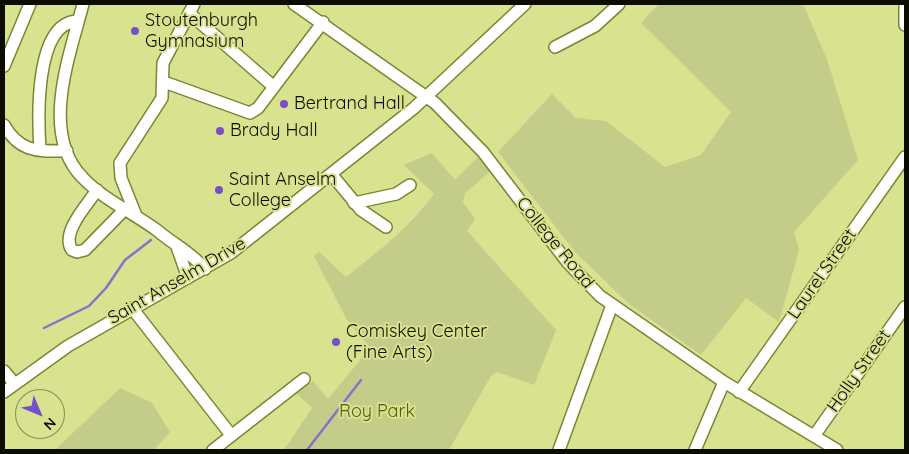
<!DOCTYPE html>
<html>
<head>
<meta charset="utf-8">
<style>
	body { margin:0 }
	#map { position:relative; width:909px; height:454px; overflow:hidden; background:#d8e28f; font-family:Quicksand,sans-serif }
	canvas { display:block }
	.frame { position:absolute; inset:0; border:5px solid #0b0d00; pointer-events:none }
	.north { position:absolute; left:15px; top:389px; width:50px; height:50px; box-sizing:border-box; background:#d8e28f; border:1px solid #868d56; border-radius:50%; rotate:135deg; font-size:14px; font-weight:700; line-height:20px; text-align:center; color:#0b0d00 }
	.north::after { content:''; display:block; margin:auto; width:18px; height:22px; background:#7750c9; clip-path:polygon(50% 0,100% 100%,50% 72%,0 100%) }
</style>
</head>
<body>
<div id="map">
<canvas width="909" height="454"></canvas>
<div class="frame"></div>
<div class="north">N</div>
</div>
<script>
const context = document.querySelector('canvas').getContext('2d');
context.lineJoin = 'round';
function fillPath(path, color) {
  context.fillStyle = color;
  context.fill(path, 'evenodd');
}
function stroke(path, color, width, dash) {
  context.strokeStyle = color;
  context.lineWidth = width;
  context.lineCap = dash ? 'butt' : 'round';
  context.setLineDash(dash || []);
  context.stroke(path);
}
function write(font, color, halo, rows, align = 'center') {
  context.font = font + ' Quicksand,sans-serif';
  context.lineWidth = 4;
  context.setLineDash([]);
  context.textBaseline = 'middle';
  context.strokeStyle = halo;
  context.fillStyle = color;
  for (const [text, x, y, turn = 0] of rows) {
    context.save();
    context.translate(x, y);
    context.rotate((+turn || 0) * Math.PI / 180);
    context.textAlign = isNaN(turn) ? turn : align;
    if (halo) context.strokeText(text, 0, 0);
    context.fillText(text, 0, 0);
    context.restore();
  }
}
const green = new Path2D(`
	M659,4h144l24,55 31,101 -64,72 5,18 -20,72 -33,-24 -45,57 -72,-51 -54,-52 -77,-100 54,-58 24,24 30,3 59,46 36,-12 30,-43 -90,-89z
	M432,153l23,27 23,-23 14,13 -27,23 -2,9 12,17 -8,12 89,99 -22,55 -37,-13 -6,4 -42,74h-165l28,-42 -17,-16 18,-11 15,18 42,-51 -23,-28 -33,-64 5,-4 27,25c33,-26 63,-49 88,-83l-30,-29z
	M120,388l32,15 18,29 -16,18h-99z`);
const stream = new Path2D(`
	M44,328l45,-22 17,-18 19,-28 26,-20
	M307,450l54,-70`);
const minor = new Path2D(`
	M83,4c-13,51 -44,130 0,174 21,22 51,35 75,53 15,13 34,22 47,38
	M294,4l141,99 48,49 85,111 32,33 124,86 113,68
	M189,13l85,74
	M905,25v-18
	M555,47l40,-21 24,-22
	M4,66l26,-62
	M164,82l86,31 8,-5 65,-86
	M4,125c16,28 34,26 63,26
	M40,150c-2,-30 -6,-128 38,-129
	M332,175l29,35 25,17
	M97,190c-9,14 -37,43 -25,60l5,2 8,-2 41,-42
	M354,203l42,-9 14,-9
	M135,213l-14,-35 -1,-15 42,-65 1,-35 31,-59
	M177,247l11,31
	M132,308l99,127
	M4,371l10,12
	M4,392l64,-46 163,-93 183,-145 111,-104
	M739,392l166,-235
	M814,436l91,-129
	M213,450l91,-71
	M559,450l53,-145
	M695,450l29,-68`);
const markers = [
	[135,31,5,"#7750c9"],
	[284,104,5,"#7750c9"],
	[220,131,5,"#7750c9"],
	[219,190,5,"#7750c9"],
	[336,342,5,"#7750c9"]
];
const poiNames = [
	["Stoutenburgh",145,21],
	["Gymnasium",145,42],
	["Bertrand Hall",294,104],
	["Brady Hall",230,131],
	["Saint Anselm",229,180],
	["College",229,201],
	["Comiskey Center",346,332],
	["(Fine Arts)",346,353]
];
const streetNames = [
	["College Road",555,243,51],
	["Laurel Street",822,274,-55],
	["Saint Anselm Drive",177,281,-30],
	["Holly Street",859,371,-55]
];
const parkNames = [
	["Roy Park",377,412]
];
fillPath(green, '#c4cc8a');
stroke(stream, '#8971cb', 2.5);
stroke(minor, '#7c8533', 14);
stroke(minor, '#fff', 11);
for (const [x, y, r, color] of markers) {
  const dot = new Path2D();
  dot.arc(x, y, r, 0, 2 * Math.PI);
  context.fillStyle = color;
  context.fill(dot);
  stroke(dot, '#d8e28f', 2);
}
write('18px', '#0b0d00', '#d8e28f', poiNames, 'left');
write('18px', '#0b0d00', '#d8e28f', streetNames);
write('18px', '#565c08', '#d8e28f', parkNames);
</script>
</body>
</html>
